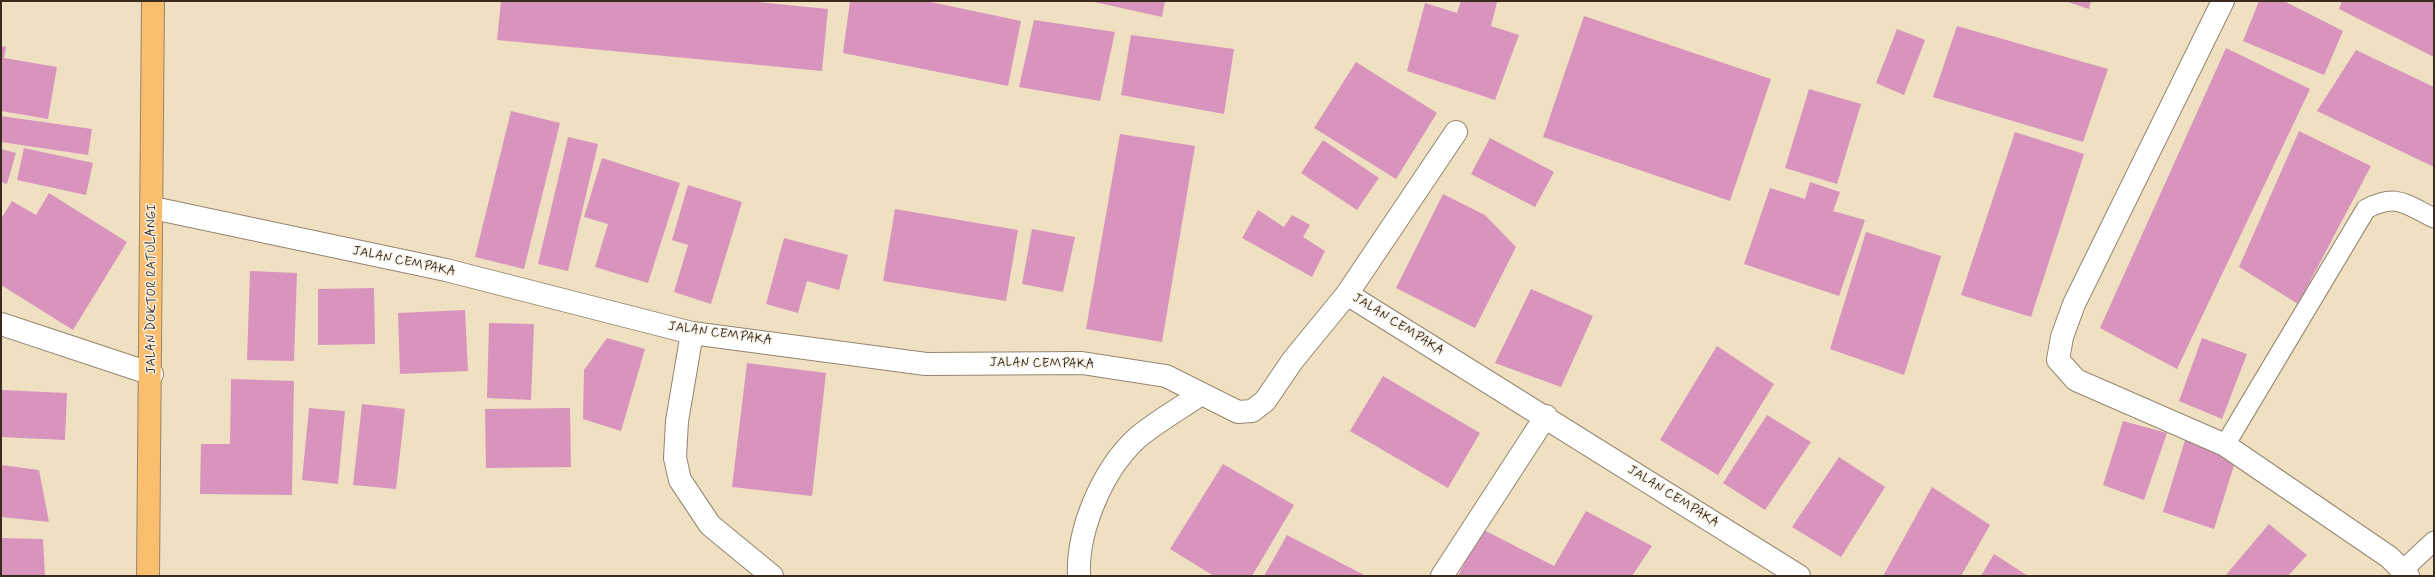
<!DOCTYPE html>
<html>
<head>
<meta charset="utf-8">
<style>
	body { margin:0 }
	#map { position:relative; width:2435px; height:577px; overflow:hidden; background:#efe0c2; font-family:Mynerve,sans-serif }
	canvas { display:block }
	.frame { position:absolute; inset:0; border:2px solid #3b2a1e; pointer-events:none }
</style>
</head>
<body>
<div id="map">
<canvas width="2435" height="577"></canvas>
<div class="frame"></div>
</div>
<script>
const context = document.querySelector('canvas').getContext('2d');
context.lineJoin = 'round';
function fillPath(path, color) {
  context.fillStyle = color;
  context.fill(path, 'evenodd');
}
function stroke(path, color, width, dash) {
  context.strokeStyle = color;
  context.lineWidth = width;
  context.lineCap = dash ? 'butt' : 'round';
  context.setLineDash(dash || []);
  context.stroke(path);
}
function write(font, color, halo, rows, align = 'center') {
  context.font = font + ' Mynerve,sans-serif';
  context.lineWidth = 3;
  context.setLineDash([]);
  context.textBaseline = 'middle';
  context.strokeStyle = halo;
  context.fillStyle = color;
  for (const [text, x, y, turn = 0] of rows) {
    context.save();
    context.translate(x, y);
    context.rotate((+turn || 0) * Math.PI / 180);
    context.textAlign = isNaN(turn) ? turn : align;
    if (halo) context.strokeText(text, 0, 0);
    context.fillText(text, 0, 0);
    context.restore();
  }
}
const building = new Path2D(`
	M501,1h247l80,8 -6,62 -325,-31z
	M850,1h76l95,20 -13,65 -165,-33z
	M1090,1h75l-3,16z
	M1461,1l36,1 -6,24 28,9 -24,65 -88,-29 18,-68 32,10z
	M2065,1h26l-2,8z
	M2259,1h25l59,30 -19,44 -81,-34z
	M2342,1h92v56l-95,-48z
	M1584,16l187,63 -41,122 -187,-64z
	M1034,20l81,12 -15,69 -81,-14z
	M1957,26l151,43 -25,73 -150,-45z
	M1897,29l28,11 -21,55 -28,-12z
	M1131,35l103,14 -10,65 -103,-19z
	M1,46l5,1 -2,11 53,9 -9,52 -47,-8z
	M2226,48l84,41 -133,280 -77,-41z
	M2356,50l78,37v80l-117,-56z
	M1356,62l81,51 -41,66 -82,-51z
	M1809,89l52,15 -24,80 -52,-16z
	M511,111l49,12 -36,146 -49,-12z
	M1,116l91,13 -4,26 -87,-13z
	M2299,131l72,35 -73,138 -59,-37z
	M2015,132l69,22 -53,163 -70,-22z
	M1120,134l75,12 -33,196 -76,-13z
	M568,137l30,7 -30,127 -30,-7z
	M1490,138l64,34 -19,35 -64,-33z
	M1323,140l56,38 -22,32 -56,-37z
	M24,148l69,15 -7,32 -69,-15z
	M1,149l15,4 -9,31 -6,-2z
	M602,158l78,25 -32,100 -53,-16 13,-43 -24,-7z
	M1810,182l30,10 -7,19 32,9 -26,76 -95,-32 26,-76 35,11z
	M688,185l54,17 -31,102 -37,-12 14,-47 -16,-5z
	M49,193l78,49 -54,88 -72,-45v-66l11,-18 24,14z
	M1443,194l42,21 31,32 -41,81 -79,-40z
	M895,209l123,21 -12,71 -123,-20z
	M1258,210l26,17 8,-12 18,10 -7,12 22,14 -13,26 -70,-39z
	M1032,229l43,8 -12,55 -41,-8z
	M1866,232l75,24 -37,119 -74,-26z
	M784,238l64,17 -9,35 -32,-9 -9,32 -32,-9z
	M250,271l47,2 -3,88 -47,-1z
	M374,288l1,56 -57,1v-56z
	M1531,289l62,27 -32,71 -66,-24z
	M465,310l3,61 -68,3 -2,-61z
	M489,323l45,1 -3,76 -44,-2z
	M607,338l38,11 -24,82 -38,-12 1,-49z
	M2202,338l45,16 -25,65 -43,-18z
	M1717,346l57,38 -56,91 -58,-35z
	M747,363l79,10 -14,123 -80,-9z
	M1383,376l97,57 -32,55 -98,-57z
	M231,379l63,2 -2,114 -92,-1 1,-50h29z
	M1,390l66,3 -2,47 -64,-3z
	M362,404l43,5 -9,80 -43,-4z
	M309,408l36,3 -7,73 -36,-4z
	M570,408l1,59 -85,1 -1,-59z
	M1767,415l44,27 -46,68 -42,-27z
	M2123,421l44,12 -23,67 -41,-15z
	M2185,440l51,19 -22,70 -51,-17z
	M1839,457l46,30 -44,70 -49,-30z
	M1223,464l71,41 -42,71h-38l-44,-27z
	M1,465l38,5 10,52 -48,-5z
	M1932,487l58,38 -29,51h-78z
	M1586,511l66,35 -20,30h-174l24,-47 72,37z
	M2269,524l38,31 -19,21h-63z
	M1287,535l79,41h-102z
	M1,538l42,1 2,37h-44z
	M1994,554l34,22h-47z`);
const service = new Path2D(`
	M2225,445l141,-236c31,-16 39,-5 68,9
	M2403,570l31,-29`);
const minor = new Path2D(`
	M2223,1l-149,303 -12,33 -4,23 18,20 149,65 164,112 19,19
	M153,208l293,62 246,63 234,31 156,-1 84,13 72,36 14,-1 13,-10 28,-41 54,-66 452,282
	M1347,294l109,-162
	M1,324l151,50
	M692,333l-15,88 -2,37 5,22 30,45 62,51
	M1079,576c-2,-46 23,-105 57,-137 18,-16 45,-31 65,-45
	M1442,576l104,-160`);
const trunk = new Path2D(`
	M148,576l5,-575`);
const streetNames = [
	["JALAN CEMPAKA",404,262,12],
	["JALAN DOKTOR RATULANGI",152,289,-90],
	["JALAN CEMPAKA",1398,325,32],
	["JALAN CEMPAKA",720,334,8],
	["JALAN CEMPAKA",1042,364,1],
	["JALAN CEMPAKA",1673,497,32]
];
fillPath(building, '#d894bd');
stroke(service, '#958570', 21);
stroke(minor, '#958570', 24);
stroke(trunk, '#958570', 24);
stroke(service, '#fff', 19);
stroke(minor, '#fff', 22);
stroke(trunk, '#fabe6e', 22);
write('13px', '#3b2a1e', '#f7f3e8', streetNames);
</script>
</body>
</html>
